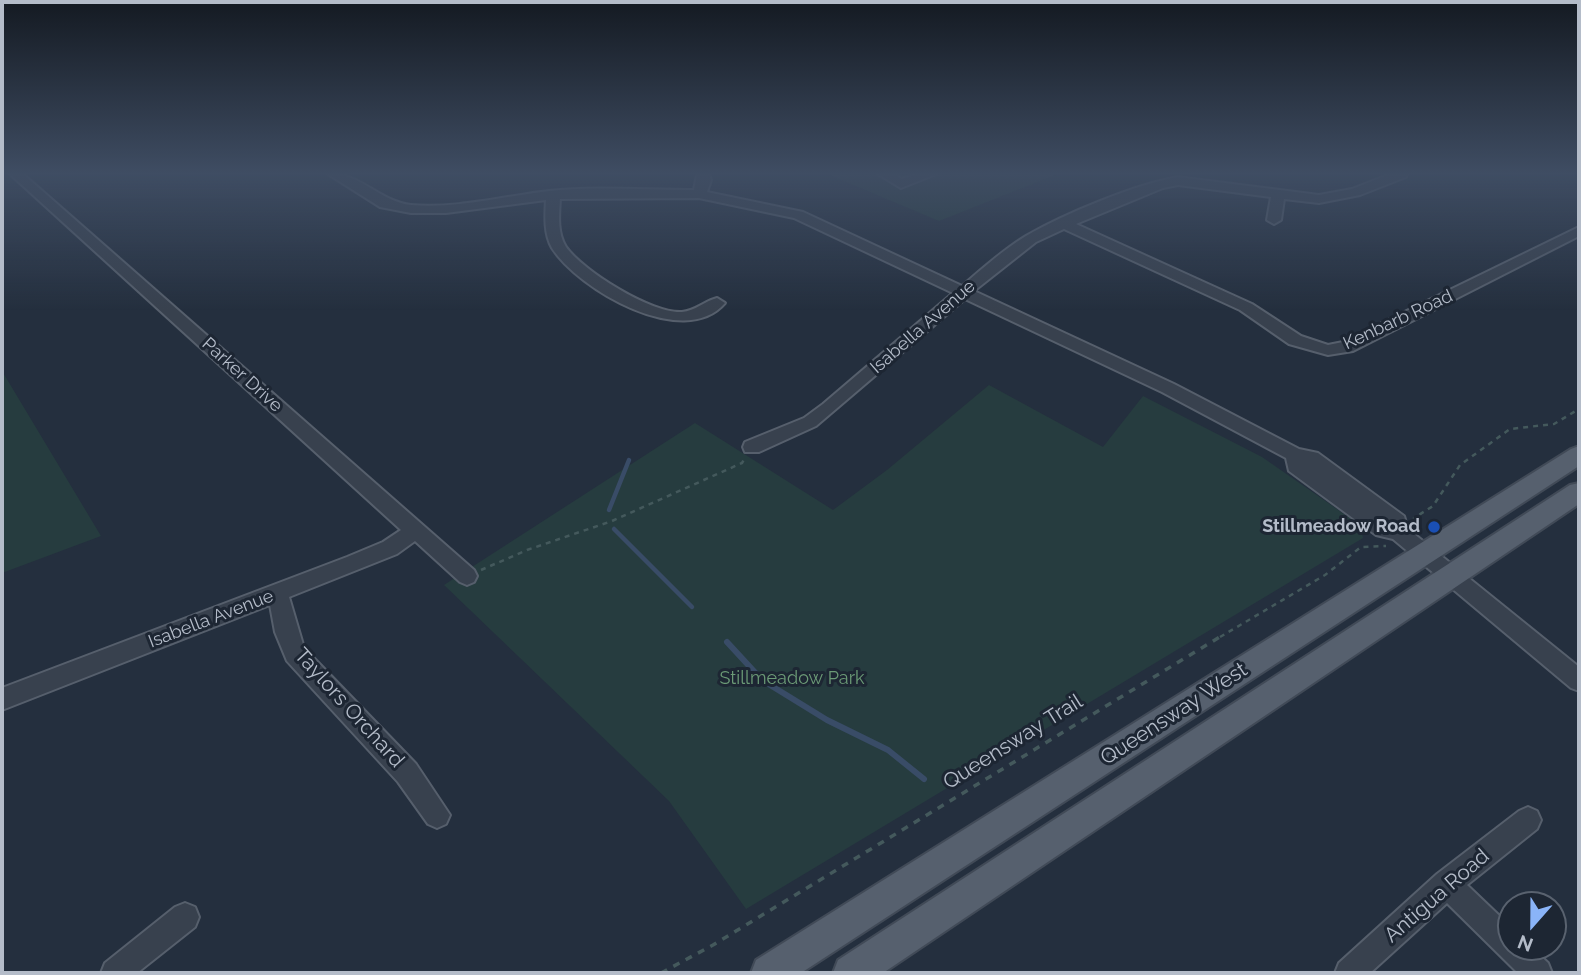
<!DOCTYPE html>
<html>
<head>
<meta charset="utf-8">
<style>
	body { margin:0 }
	#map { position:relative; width:1581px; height:975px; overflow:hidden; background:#242f3e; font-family:Raleway,sans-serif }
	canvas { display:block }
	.frame { position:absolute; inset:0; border:4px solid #b4bcc9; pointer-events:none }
	.north { position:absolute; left:1497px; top:891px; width:70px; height:70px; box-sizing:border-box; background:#1d2633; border:2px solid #59626f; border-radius:50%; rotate:201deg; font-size:19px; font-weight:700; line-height:28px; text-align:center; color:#b4bcc9 }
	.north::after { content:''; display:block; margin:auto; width:24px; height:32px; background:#8ab4f8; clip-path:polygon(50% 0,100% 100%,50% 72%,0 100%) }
</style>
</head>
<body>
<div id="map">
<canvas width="1581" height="975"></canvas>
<div class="frame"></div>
<div class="north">N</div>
</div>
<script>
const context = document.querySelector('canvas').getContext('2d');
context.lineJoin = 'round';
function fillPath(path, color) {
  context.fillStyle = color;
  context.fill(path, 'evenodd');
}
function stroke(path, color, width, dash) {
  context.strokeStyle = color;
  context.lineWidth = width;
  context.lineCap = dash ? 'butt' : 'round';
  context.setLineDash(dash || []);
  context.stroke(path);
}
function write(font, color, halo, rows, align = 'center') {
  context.font = font + ' Raleway,sans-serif';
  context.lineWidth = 6;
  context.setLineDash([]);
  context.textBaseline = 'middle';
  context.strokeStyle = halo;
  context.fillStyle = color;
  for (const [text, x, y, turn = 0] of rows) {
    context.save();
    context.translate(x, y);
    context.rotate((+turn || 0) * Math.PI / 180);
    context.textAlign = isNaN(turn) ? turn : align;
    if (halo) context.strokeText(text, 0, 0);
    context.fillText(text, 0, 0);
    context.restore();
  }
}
const green = new Path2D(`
	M827,174h231l-119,47z
	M2,371l99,165 -99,37z
	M989,385l114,62 40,-51 119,61 98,68 3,13 -617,371 -77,-108 -225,-216 251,-162 138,87 54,-40z`);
const streamFar1 = new Path2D(`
	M609,510l20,-50
	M614,529l78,78`);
const stream = new Path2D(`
	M727,642l35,38 65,40 61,30 36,29`);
const pathFar1 = new Path2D(`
	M1416,521l-2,-3 19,-12 27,-41 50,-36 44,-5 25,-15
	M481,570l46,-20 85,-29 130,-58 3,-5
	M1220,637l105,-62 36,-28 25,-1`);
const path = new Path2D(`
	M661,973l52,-28 510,-310`);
const minor = new Path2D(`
	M10,174h13l451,396 3,6 -3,6 -7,3 -7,-3 -45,-41 -18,13 -108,43 15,51 112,116 34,51 -4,9 -9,4 -9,-4 -30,-42 -111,-121 -12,-29 -5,-27 -268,105v-22l345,-131 36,-15 18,-12z
	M328,174c30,-3 52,28 83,31 46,4 93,-9 138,-14 47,-5 97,-1 145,-1l3,-16h12l2,6 -4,12 96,20 159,74c20,-17 42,-37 64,-50 38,-22 110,-52 152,-59l141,18 33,-6 38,-15h17l-1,3 -46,18 -41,8 -35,-4 -3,21 -7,4 -7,-4 4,-23 -93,-12 -15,3 -87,36 176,80 49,32 27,9 15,-3 236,-115v9l-226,115 -25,4 -39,-11 -49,-34 -176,-81 -28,13 -62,49 200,93 125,65 19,4 86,63 4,13 171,138v24l-8,-3 -178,-149 -17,-4 -87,-64 -3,-13 -124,-66 -197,-93 -149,127 -57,26h-14l-2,-5 2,-5 59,-24 19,-14 130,-111 -159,-75 -95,-20 -139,1c-1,15 -3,34 6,48 17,24 86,67 116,65 13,-1 23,-11 35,-14l8,5c-41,48 -147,-14 -173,-55 -8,-14 -7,-32 -6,-48l-100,13h-35l-31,-6z
	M878,174h15l9,5 16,-5h18l-35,14z
	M1528,807l9,4 4,9 -4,9 -70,56 44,42v20h20l17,16 4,10h-34l-71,-70 -77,70h-35l4,-10 98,-89 82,-63z
	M185,903l10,4 4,10 -4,10 -58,46h-36l4,-10 70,-56z`);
const major = new Path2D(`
	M1579,446v20l-778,507h-50l5,-13 815,-511z
	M1579,483v21l-696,469h-50l5,-13 732,-475z`);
const markers = [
	[1434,527,7,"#1a4fb4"]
];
const streetNames = [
	["Kenbarb Road",1398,320,-25],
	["Isabella Avenue",923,327,-41],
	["Parker Drive",242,375,42],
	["Isabella Avenue",211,619,-21]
];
const poiNames = [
	["Stillmeadow Road",1420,527]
];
const parkNames = [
	["Stillmeadow Park",792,679]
];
const nearStreetnames = [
	["Taylors Orchard",349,708,48],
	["Queensway West",1174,714,-33],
	["Queensway Trail",1013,742,-32],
	["Antigua Road",1437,896,-41]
];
fillPath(green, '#263c3f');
stroke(streamFar1, '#394c67', 4.5);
stroke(stream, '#394c67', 6);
stroke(minor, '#565f6c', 4);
stroke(major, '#414a57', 4);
stroke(pathFar1, '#44595c', 2.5, [5, 5]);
stroke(path, '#44595c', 3.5, [7, 7]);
fillPath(minor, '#38414e');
fillPath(major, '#56606e');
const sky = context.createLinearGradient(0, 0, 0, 310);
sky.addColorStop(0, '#141a22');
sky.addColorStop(0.56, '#3f4d63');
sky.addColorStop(1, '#3f4d6300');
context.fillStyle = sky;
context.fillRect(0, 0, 1581, 310);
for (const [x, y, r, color] of markers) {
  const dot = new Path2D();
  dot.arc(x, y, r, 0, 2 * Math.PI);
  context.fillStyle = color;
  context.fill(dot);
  stroke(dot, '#1d2633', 2.5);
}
write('18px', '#b4bcc9', '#1d2633', streetNames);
write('bold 18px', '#b4bcc9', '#1d2633', poiNames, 'right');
write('18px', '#6b9a76', '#1d2633', parkNames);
write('21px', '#b4bcc9', '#1d2633', nearStreetnames);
</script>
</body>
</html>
